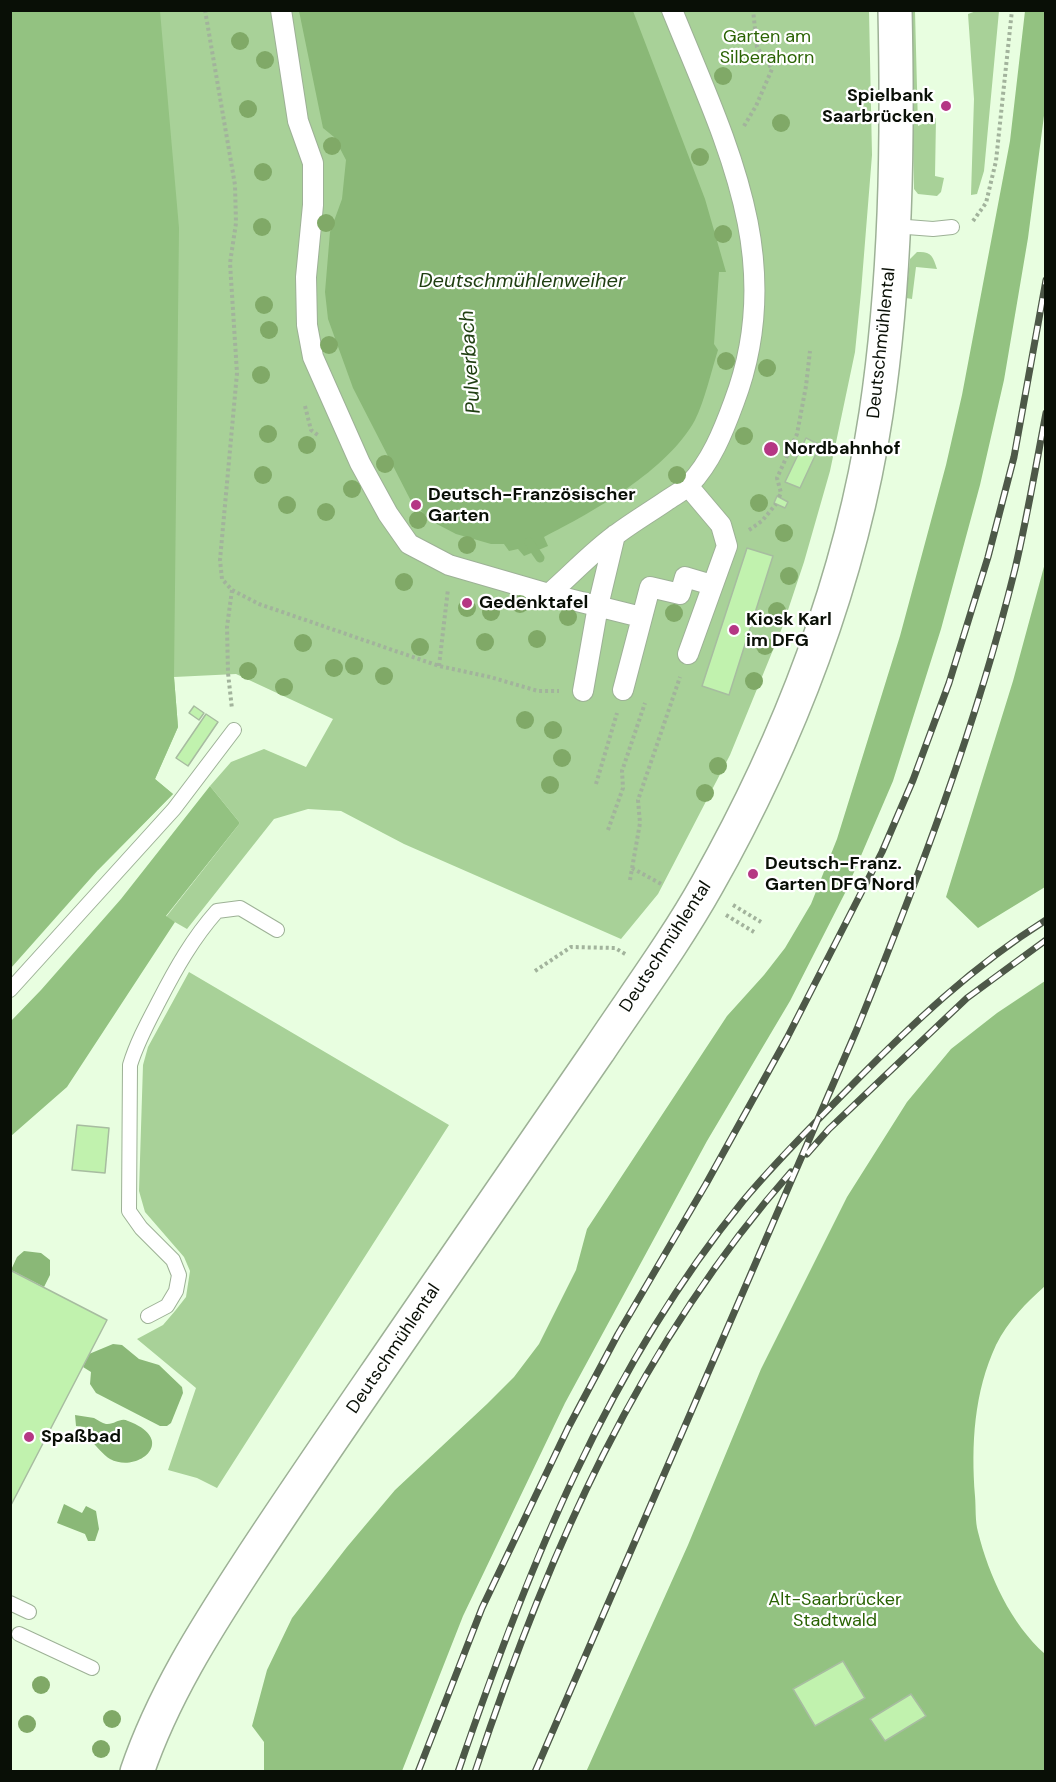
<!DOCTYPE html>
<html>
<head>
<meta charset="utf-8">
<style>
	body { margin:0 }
	#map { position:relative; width:1056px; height:1782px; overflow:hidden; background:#e8fee0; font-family:"DM Sans",sans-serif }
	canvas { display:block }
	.frame { position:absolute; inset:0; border:12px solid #090f06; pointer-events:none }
</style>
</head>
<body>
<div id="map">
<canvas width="1056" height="1782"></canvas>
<div class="frame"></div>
</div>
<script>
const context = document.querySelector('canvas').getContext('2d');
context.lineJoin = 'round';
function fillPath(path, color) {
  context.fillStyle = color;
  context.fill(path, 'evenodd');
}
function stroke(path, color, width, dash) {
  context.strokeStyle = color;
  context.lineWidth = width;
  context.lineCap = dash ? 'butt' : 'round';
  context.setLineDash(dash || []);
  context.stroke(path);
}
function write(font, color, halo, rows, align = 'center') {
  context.font = font + ' "DM Sans",sans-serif';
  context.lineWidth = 4.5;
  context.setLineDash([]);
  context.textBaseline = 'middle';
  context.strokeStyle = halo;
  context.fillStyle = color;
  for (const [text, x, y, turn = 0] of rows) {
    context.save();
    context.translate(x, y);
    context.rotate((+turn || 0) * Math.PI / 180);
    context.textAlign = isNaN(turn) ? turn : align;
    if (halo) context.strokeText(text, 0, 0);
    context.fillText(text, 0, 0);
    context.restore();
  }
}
const green = new Path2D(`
	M979,10l20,1 -15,160 -7,23 -6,1 3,-96 -6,-85z
	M10,11h859l3,144 -11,137 -6,60 -25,119 -26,91 -22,66 -52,127 -72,139 -37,45 -217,-95 -63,-33 -33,-2 -34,10 -87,110 -21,-12 74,-94 -30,-37 21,-24 33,-13 42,18 27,-48 -97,-45 -62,3 4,50 -23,52 18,15 -75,76z
	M910,11h5l3,115 18,-8 -1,58 9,2 -3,14 -4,4 -19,-2 -4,-5z
	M917,252c14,-1 16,4 20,17l-21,-2 -4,32 -6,-1 4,-39z
	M189,972l260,153 -232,363 -20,-10 -29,-8 28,-82 -59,-49 26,-14 12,-14 11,-14 4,-26 -6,-14 -39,-45 -6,-21 4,-126 5,-18z`);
const forest = new Path2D(`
	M11,10l149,1 19,217 -5,449 4,50 -23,52 18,15 -75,76 -87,98z
	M1025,11h20v97l-17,130 -24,142 -24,105 -39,144 -48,152 -48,112 -55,108 -83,140 -142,262 -102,213 -61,155h-138v-29l-12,-16 15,-56 25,-52 55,-71 48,-57 92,-86 27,-27 25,-33 37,-74 11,-41 140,-213 37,-41 21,-27 26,-44 26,-65 63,-203 46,-171 16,-70 48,-254z
	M1045,563v324l-67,41 -32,-31 67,-216z
	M210,786l30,37 -74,93 9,6 -108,165 -56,49v-115l30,-31 80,-91z
	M1045,981v305c-19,17 -37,35 -49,59 -22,47 -25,100 -21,151 1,12 0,25 3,36 11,44 33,92 67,122v117l-459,1 102,-227 73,-176 86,-172 60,-95 44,-53 46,-36z`);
const water = new Path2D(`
	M299,11h334l72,188 21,73h-7l-5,72 4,6c-7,22 -13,50 -23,70 -27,50 -102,92 -151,117l4,9 -24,10 -6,-7 -9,2 -5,-7h-13l-35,-10 -23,-12 -22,-21 -58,-113 -25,-69 -3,-27 5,-60 12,-33 4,-39 -12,-23 -11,-9z
	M24,1251l17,2 9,7v15l-6,12 -33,-17 6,-13z
	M113,1344l9,1 17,14 20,6 23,22 1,6 -12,30 -4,3h-7l-64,-33 -6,-9 1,-12 -8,-5 6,-13z
	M75,1415c6,1 13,2 19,3 4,2 8,5 12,6 9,1 14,-7 22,-3 51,19 10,53 -18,38 -7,-4 -14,-14 -20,-19l-1,-10 -4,-3 -9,-1z
	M64,1504l18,9 4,-7 10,5 3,18 -4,12h-7l-3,-7 -28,-11z`);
const stream = new Path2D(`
	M529,542l11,16`);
const building = new Path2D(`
	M806,438l14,7 -20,43 -15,-6z
	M777,496l11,6 -3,6 -11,-5z
	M747,548l26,8 -44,139 -27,-9z
	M194,706l10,7 -5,7 -10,-7z
	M206,714l12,8 -30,44 -12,-8z
	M77,1125l32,3 -4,45 -33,-3z
	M10,1270l97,50 -97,187z
	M843,1661l22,37 -50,28 -22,-37z
	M911,1694l15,22 -41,25 -15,-22z`);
const path = new Path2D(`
	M205,10l30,175 1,38 -6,40 7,110 -17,187 2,19 10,11 27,14 180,62 51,11 48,14h21
	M744,126l12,-20 16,-37 -15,-22 -4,-37
	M973,221l13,-18 10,-42 16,-151
	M305,406l6,24 8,6
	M779,497l2,-4 -4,-15 20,-44 9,-48 4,-35
	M749,530l13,-9 14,-17
	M232,590l-5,37 1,46 4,36
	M439,666l9,-77
	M596,784l21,-71
	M608,830l15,-42 -1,-17 23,-68
	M632,868l31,17
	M630,880l10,-57 -2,-23 42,-123
	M733,905l28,17
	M726,915l28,17
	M535,971l36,-24 44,1 12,7`);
const service = new Path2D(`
	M894,226l39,3 19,-2
	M10,990l164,-181 60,-79
	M148,1316l19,-10 9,-15 3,-16 -6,-15 -32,-32 -12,-17 1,-146c7,-23 18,-43 29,-64 17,-33 34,-63 58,-90l23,-3 37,22
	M10,1603l19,9
	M19,1634l73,34`);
const pedestrian = new Path2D(`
	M281,10l17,111 15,42v42l-7,72 1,48 6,32 47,106 28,51 21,30 40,21 100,29 92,23
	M549,594c23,-20 44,-43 68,-60 16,-12 33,-22 49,-33 7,-5 17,-10 23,-16 22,-23 34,-53 45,-83 54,-142 -9,-261 -62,-392
	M688,654l39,-108 -6,-21 -33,-39
	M623,690l27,-103 30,7 5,-17 27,8
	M583,691l15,-85 17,-71`);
const secondary = new Path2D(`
	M137,1772c26,-76 68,-142 111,-208 51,-78 103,-153 155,-229 66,-95 131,-190 196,-285 36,-54 76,-108 108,-165 82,-145 144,-306 169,-471 20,-134 22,-269 19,-404`);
const rail = new Path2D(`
	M807,1154l22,-25 138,-131 79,-58
	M418,1772l64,-164 86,-180 50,-94 88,-150 81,-146 95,-186 31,-72 36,-97 39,-126 26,-100 32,-177
	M458,1772c69,-202 149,-404 285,-571 34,-41 72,-78 109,-116 60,-61 121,-119 194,-165
	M475,1772c72,-217 164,-428 316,-600
	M535,1772l322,-743c61,-150 119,-302 158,-460 12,-51 21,-104 31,-156`);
const trees = [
	[240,41],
	[265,60],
	[723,76],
	[248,109],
	[781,123],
	[332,146],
	[700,157],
	[263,172],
	[326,223],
	[262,227],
	[723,234],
	[264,305],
	[269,330],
	[329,345],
	[726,361],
	[767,368],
	[261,375],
	[268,434],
	[744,436],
	[307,445],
	[385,464],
	[263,475],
	[677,475],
	[352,489],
	[759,503],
	[287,505],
	[326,512],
	[418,520],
	[784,533],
	[467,545],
	[789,576],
	[404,582],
	[520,604],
	[467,608],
	[777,611],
	[491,612],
	[674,613],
	[568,617],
	[537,639],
	[485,642],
	[303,643],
	[765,646],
	[420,647],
	[354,666],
	[334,668],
	[248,671],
	[384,676],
	[754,681],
	[284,687],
	[525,720],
	[553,730],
	[562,758],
	[718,766],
	[550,785],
	[705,793],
	[41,1685],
	[112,1719],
	[27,1724],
	[101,1749]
];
const markers = [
	[946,106,6,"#b53784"],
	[771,449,8,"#b53784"],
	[416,505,6,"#b53784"],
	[467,603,6,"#b53784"],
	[734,630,6,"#b53784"],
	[753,874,6,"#b53784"],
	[29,1437,6,"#b53784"]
];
const parkNames = [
	["Garten am",767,37],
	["Silberahorn",767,58],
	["Alt-Saarbrücker",835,1600],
	["Stadtwald",835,1621]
];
const poiNames = [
	["Spielbank",934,96,"right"],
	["Saarbrücken",934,117,"right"],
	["Nordbahnhof",784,449],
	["Deutsch-Französischer",428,495],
	["Garten",428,516],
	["Gedenktafel",479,603],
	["Kiosk Karl",746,620],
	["im DFG",746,641],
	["Deutsch-Franz.",765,864],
	["Garten DFG Nord",765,885],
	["Spaßbad",41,1437]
];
const streetNames = [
	["Deutschmühlental",882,343,-84],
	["Deutschmühlental",666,947,-57],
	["Deutschmühlental",394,1349,-56]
];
const waterNames = [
	["Deutschmühlenweiher",522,282],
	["Pulverbach",471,362,-94]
];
fillPath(green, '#a8d198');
fillPath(forest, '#93c281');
fillPath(water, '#8ab877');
stroke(stream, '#8ab877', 9);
fillPath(building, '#c1f2ae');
stroke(building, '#a7bca0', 1.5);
stroke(service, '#9db196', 16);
stroke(pedestrian, '#9db196', 22);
stroke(secondary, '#9db196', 36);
stroke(path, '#a2b39c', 4, [3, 3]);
stroke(service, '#fff', 14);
stroke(pedestrian, '#fff', 20);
stroke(secondary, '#fff', 33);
stroke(rail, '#4d5848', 7);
stroke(rail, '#fff', 4.5, [14]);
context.fillStyle = '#80a967';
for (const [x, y] of trees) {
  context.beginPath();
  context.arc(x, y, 9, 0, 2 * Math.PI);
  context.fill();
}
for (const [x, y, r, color] of markers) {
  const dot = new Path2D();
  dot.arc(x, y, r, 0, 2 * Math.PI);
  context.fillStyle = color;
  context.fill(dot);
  stroke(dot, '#fff', 2);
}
write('18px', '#2a6304', '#fff', parkNames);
write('bold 18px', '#090f06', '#fff', poiNames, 'left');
write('18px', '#090f06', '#fff', streetNames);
write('italic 20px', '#203f12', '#fff', waterNames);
</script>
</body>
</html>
